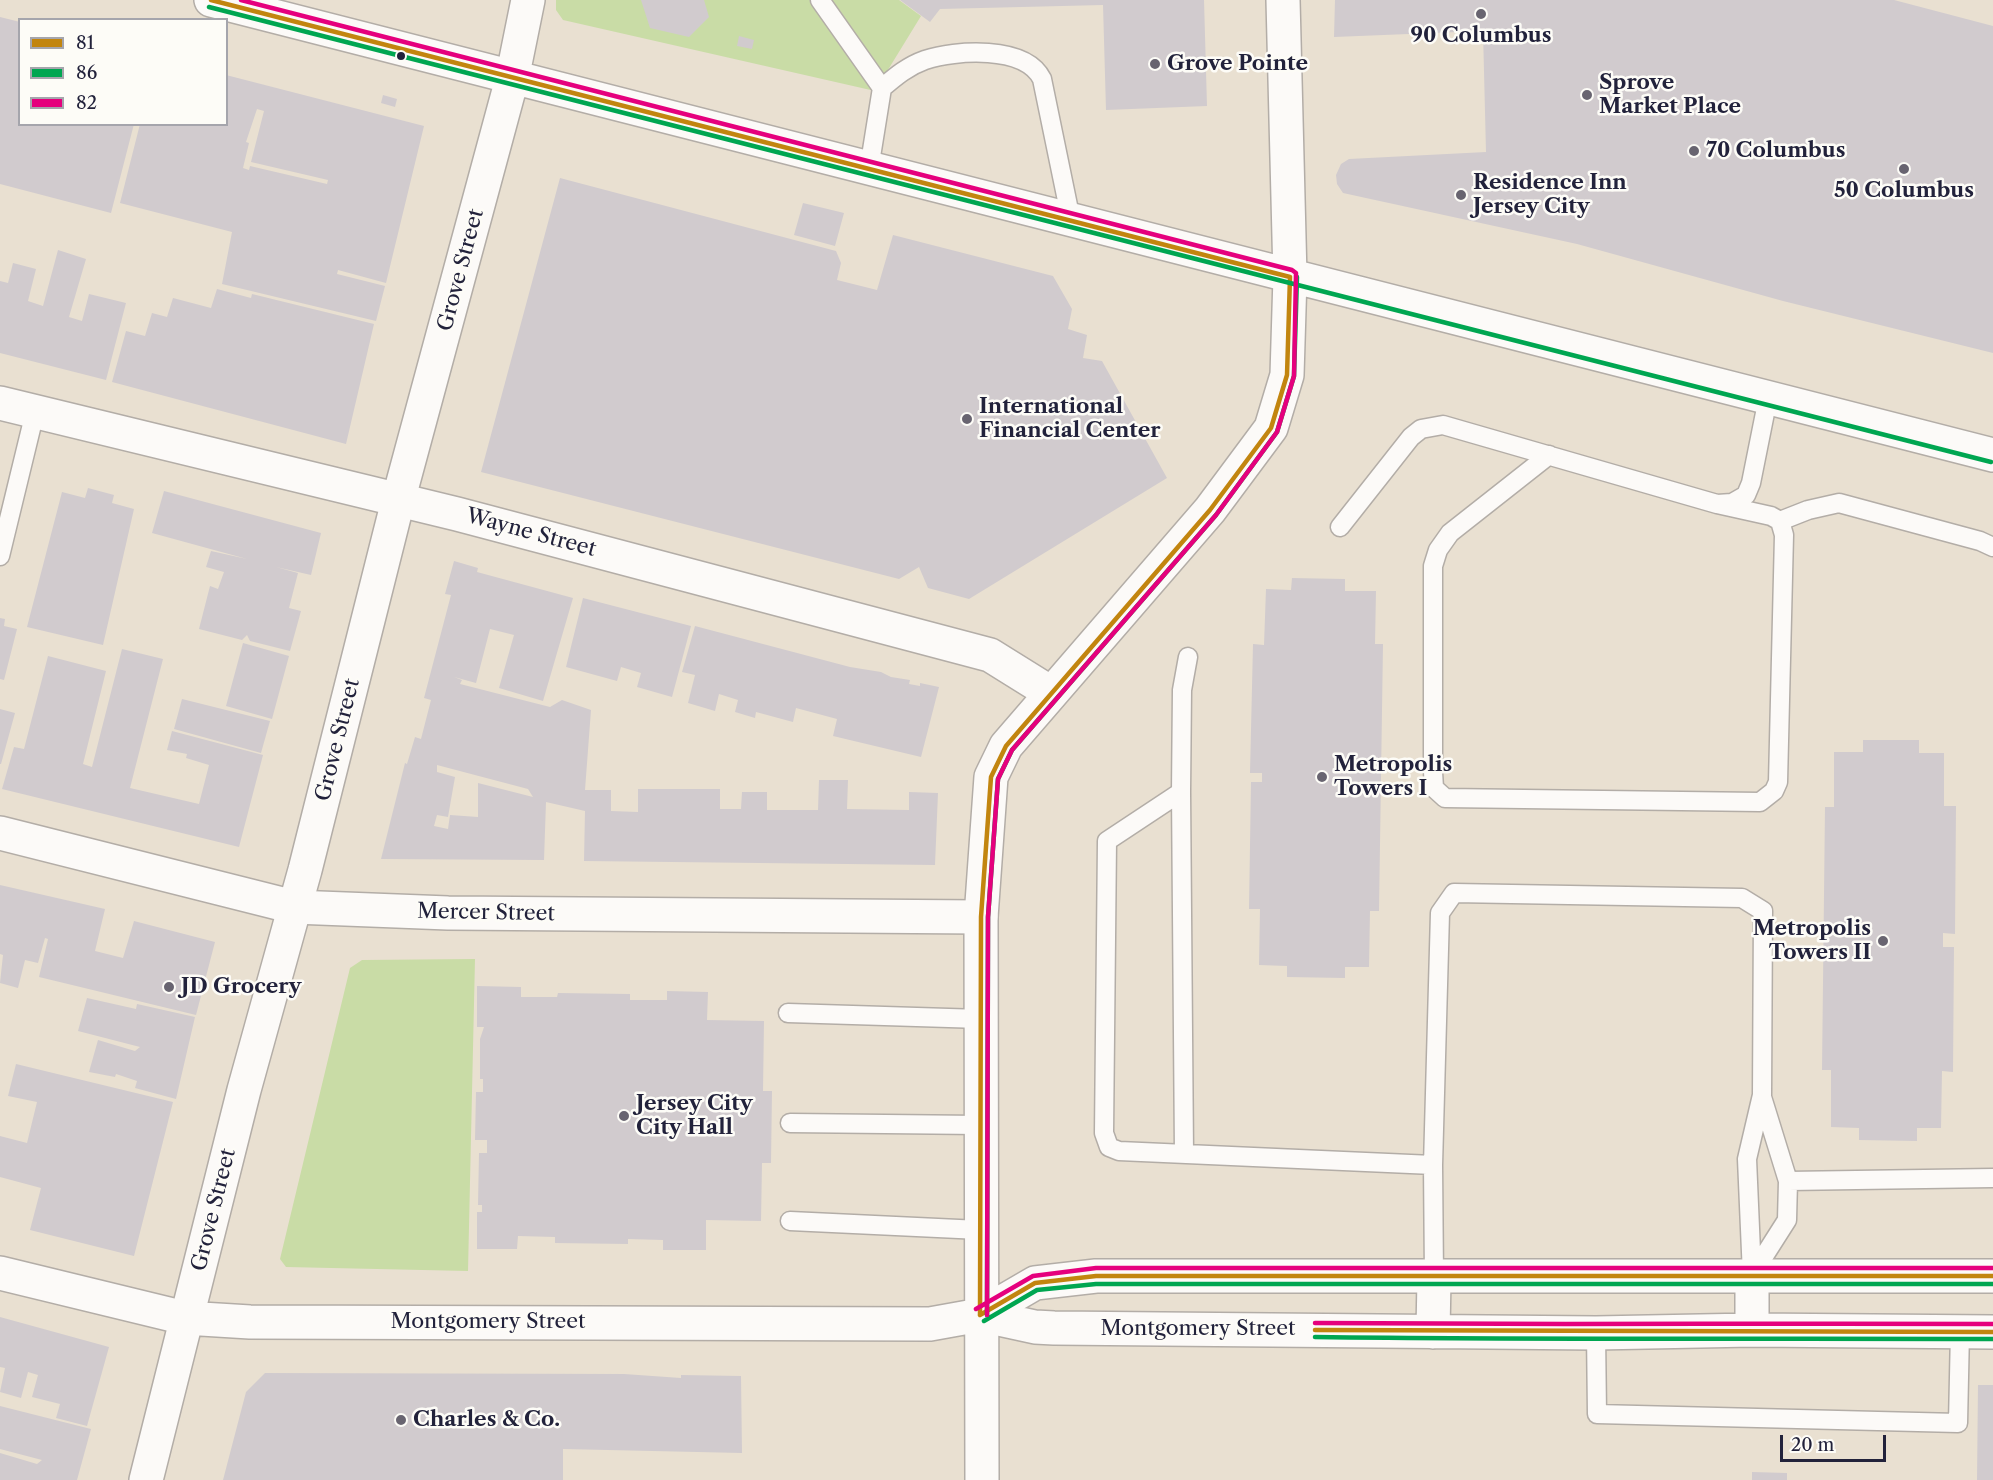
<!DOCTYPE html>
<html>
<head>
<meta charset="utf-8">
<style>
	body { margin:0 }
	#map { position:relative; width:1993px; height:1480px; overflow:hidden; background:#e9e0d1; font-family:"Libre Caslon Text",serif }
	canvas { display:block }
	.legend { position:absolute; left:18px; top:18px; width:210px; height:108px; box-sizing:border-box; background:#fdfcf7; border:2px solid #a5a5ac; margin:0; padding:8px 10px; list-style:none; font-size:18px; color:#22223b }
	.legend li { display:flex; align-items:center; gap:12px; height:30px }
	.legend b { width:30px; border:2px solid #a5a5ac }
	.scale { position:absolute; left:1780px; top:1435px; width:106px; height:27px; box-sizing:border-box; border:3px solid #22223b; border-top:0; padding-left:8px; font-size:18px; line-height:21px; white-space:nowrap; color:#22223b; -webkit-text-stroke:4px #fdfcf7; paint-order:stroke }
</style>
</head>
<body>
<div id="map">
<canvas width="1993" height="1480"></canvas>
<ul class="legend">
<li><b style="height:8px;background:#c2850f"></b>81</li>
<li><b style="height:8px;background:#00a651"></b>86</li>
<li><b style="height:8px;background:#e5007d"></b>82</li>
</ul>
<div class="scale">20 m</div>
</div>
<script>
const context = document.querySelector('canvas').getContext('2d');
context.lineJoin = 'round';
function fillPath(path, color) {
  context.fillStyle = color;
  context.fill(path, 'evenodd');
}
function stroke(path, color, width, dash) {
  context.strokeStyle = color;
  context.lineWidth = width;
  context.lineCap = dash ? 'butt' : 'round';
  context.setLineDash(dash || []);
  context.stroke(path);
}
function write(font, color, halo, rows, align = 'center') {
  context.font = font + ' "Libre Caslon Text",serif';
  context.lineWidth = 5;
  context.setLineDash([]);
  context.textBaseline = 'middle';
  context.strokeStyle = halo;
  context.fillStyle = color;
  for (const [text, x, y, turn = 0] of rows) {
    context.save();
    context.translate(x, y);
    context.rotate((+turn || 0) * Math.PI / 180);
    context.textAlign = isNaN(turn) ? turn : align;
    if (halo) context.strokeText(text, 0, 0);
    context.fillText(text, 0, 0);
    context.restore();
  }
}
const green = new Path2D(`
	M556,0h343l22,16 -46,75 -312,-71 -7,-10z
	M475,959l-7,312 -182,-4 -6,-8 70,-291 12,-8z`);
const building = new Path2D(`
	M641,0h63l5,17 -20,20 -39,-9z
	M900,0h304l3,106 -101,4 -3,-105 -163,4 -10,13z
	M1335,0h559l99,26v327l-210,-52 -206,-57 -234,-51 -6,-9 -1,-9 5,-11 8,-5 137,-7 -3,-121 -149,6z
	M0,17l20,5v102h114l-23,89 -111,-29z
	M739,36l15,4 -2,9 -15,-3z
	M226,75l198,51 -38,157 -48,-13 -1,4 48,12 -9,35 -154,-37 10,-52 -112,-29 20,-79h86zM257,109l7,2 -13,51 77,18 -1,4 -77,-18 -1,4 -6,-2 6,-25 -3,-1z
	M383,95l14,4 -2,8 -14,-4z
	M560,178l276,73 5,12 -4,17 40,10 16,-55 160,41 19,33 -4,20 19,6 -4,23 19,3 65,117 -198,121 -41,-11 -9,-21 -20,12 -418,-107z
	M803,203l41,10 -9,33 -41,-11z
	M58,250l28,9 -17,58 13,4 7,-27 37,9 -20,77 -106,-27v-72l8,2 5,-20 23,6 -8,32 15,5z
	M217,289l34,9 1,-4 122,30 -28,120 -234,-62 14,-51 19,5 7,-23 15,4 6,-19 38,10z
	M88,488l26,7 -2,8 22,6 -31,136 -76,-18 35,-135 23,6z
	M164,491l157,42 -10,42 -35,-8 22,6 -9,35 12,3 -11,40 -40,-10 -3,-6 -5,5 -43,-11 11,-43 8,3 6,-17 -18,-5 5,-16 36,8 -95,-26z
	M454,561l24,7 -1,4 96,26 -30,103 -44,-13 15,-53 -24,-6 -14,54 -22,-6 8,3 -2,4 90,23 12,-7 29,10 -6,80h26v21l27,1v-23h82v20h21l1,-17h25v18h51l1,-30h29l-1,29 62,1v-18l29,1 -3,72 -351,-4 1,-50 -39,-9 -2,58 -163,-1 24,-96 2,1 8,-27 6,2 10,-39 -7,-2 27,-103 -6,-1zM437,765l91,24 5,8 -55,-14v34l-28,-2 -2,14 -14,-3 3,-11 11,2 7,-40 -18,-5z
	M1292,578l53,1v12h31l-1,53h8l-4,267h-9l-1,56h-24v11l-58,-1v-11l-28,-1 1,-56h-11l2,-127h11v-9h-12l3,-129 11,1 2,-56 25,1z
	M583,598l108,28 -19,71 -35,-10 4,-14 -20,-6 -4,14 -51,-14z
	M0,618l5,1 -1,7 13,3 -13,51 -4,-1z
	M695,626l155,41 31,5 10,5 19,3 -1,4 11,2v-3l19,4 -18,70 -88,-21 4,-17 -41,-11 -3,14 -37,-10 -1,6 -20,-6 3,-12 -19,-6 -4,17 -27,-8 7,-28 -13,-3z
	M243,643l46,13 -17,63 -46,-13z
	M122,649l41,10 -33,129 69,16 10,-39 -23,-7 1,-4 -20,-4 5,-19 91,24 -24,92 -237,-58 12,-42 10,2 24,-93 58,15 -23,93 9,3z
	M182,699l88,22 -9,32 -87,-24z
	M0,709l15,4 -14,51h-1z
	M1863,740h56v13h25v53h12l-1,128 -12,-1v14h11l-1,125 -11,-1 -1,57h-24v13l-58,-1v-12l-28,-1v-57h-9l3,-263h9v-55h29z
	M0,885l105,24 -10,42 28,7 11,-37 81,21 -19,73 -157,-38 9,-38 -3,-1 -7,25 -13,-3 -7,28 -18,-5 3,-28 -3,-1z
	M477,986l44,1v10h36l1,-4 72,1v6h37v-9l41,1 -1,28 57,1 -1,70h9l-1,72h-9l-1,58 -55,-1v30h-43v-10l-35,-1v5l-73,-1v-6l-37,-1 -1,13h-40v-37h5v-7h-4l1,-52h8v-13h-12l1,-48h7v-13h-3v-40l4,-12h-7z
	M87,998l49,11 1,-5 58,13 -19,82 -41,-11 2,-7 -21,-7 -1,3 -26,-5 9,-32 37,11 5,-4 -62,-16z
	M16,1064l157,38 -39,154 -104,-26 11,-42 -41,-11v-41l27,7 10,-41 -29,-6z
	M0,1317l109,30 -22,79 -31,-8 4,-14 -28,-7 6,-22 -10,-3 -7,26 -21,-6 5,-24 -5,-1z
	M265,1373l359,1 57,4v-3l60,1 1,77 -179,-4v31h-340l23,-88z
	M1978,1385h15v95h-16z
	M0,1406l91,23 -14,51h-77v-27l37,11 5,-4 -42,-11z
	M1752,1472l35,1v7h-35z`);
const lane = new Path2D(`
	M820,0l62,88
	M869,169l13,-81c14,-12 26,-22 43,-28 30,-10 100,-15 117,19l29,141
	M1549,455l-99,78 -12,17 -5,16v206l1,16 11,10 315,4 14,-11 4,-9 6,-247 -4,-14 -9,-5 -54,-12
	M1780,521l28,-11 31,-7 141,38 13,6
	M1340,527l71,-90 10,-8 22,-4 274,79 15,-1 14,-8 5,-12 17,-85
	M0,556l35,-144
	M1188,657l-6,33 -1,102 -74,49 -3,292 5,14 10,4 314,14 1,113
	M1181,792l3,362
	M788,1013l193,6
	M790,1123l190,2
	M1433,1165l7,-252 14,-20 288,5 21,13 -1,184 -15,64 5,116
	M1788,1181l205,-3
	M790,1221l190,9
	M1752,1275l35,-55 1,-39 -26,-84
	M1596,1333l1,81 361,9 2,-92`);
const street = new Path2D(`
	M0,403l457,111 533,141 61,38
	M0,833l294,74 154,6 533,4
	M0,1273l185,45`);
const secondary = new Path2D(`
	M211,0l1782,455
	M980,1315l55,12 19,1 542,5 156,-3 241,2
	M185,1318l65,4 680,2 50,-9 55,-32 61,-7h897
	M1752,1330v-55
	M1433,1332l1,-54
	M146,1480l98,-390 61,-220 93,-369 114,-422 16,-79
	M982,1480l-1,-563 10,-140 15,-31 204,-236 61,-82 16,-53 3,-98 -7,-277`);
const bus1 = new Path2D(`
	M211,0l1079,277
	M980,1315l1,-398 10,-140 15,-31 204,-236 61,-82 16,-53 3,-98
	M980,1315l55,-32 61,-7h897
	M1315,1330c226,2 452,0 678,2`);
const bus2 = new Path2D(`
	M209,7l1782,455
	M987,1315l1,-398 10,-138 14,-29 204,-235 61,-83 17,-56 3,-99
	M984,1321l53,-31 59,-6h897
	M1315,1337c226,3 452,1 678,2`);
const bus3 = new Path2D(`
	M241,0l1051,270 4,3 -2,103 -17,56 -61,83 -204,235 -14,29 -10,138 -1,398
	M976,1309l57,-33 63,-8h897
	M1315,1323c226,2 452,0 678,1`);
const markers = [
	[1481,14,6,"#686470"],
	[401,56,5,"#22223b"],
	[1155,64,6,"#686470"],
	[1587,95,6,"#686470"],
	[1694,151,6,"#686470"],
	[1904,169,6,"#686470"],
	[1461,195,6,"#686470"],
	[967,419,6,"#686470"],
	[1322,777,6,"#686470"],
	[1883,941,6,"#686470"],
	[169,987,6,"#686470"],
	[624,1116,6,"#686470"],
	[401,1420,6,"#686470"]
];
const poiNames = [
	["90 Columbus",1481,36,"center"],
	["Grove Pointe",1167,64],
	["Sprove",1599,83],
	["Market Place",1599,107],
	["70 Columbus",1706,151],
	["Residence Inn",1473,183],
	["Jersey City",1473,207],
	["50 Columbus",1904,191,"center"],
	["International",979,407],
	["Financial Center",979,431],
	["Metropolis",1334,765],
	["Towers I",1334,789],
	["Metropolis",1871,929,"right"],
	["Towers II",1871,953,"right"],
	["JD Grocery",181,987],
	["Jersey City",636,1104],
	["City Hall",636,1128],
	["Charles & Co.",413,1420]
];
const streetNames = [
	["Grove Street",461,270,-75],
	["Wayne Street",531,533,15],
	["Grove Street",338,740,-76],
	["Mercer Street",486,913,1],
	["Grove Street",214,1210,-76],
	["Montgomery Street",488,1322],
	["Montgomery Street",1198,1329]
];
fillPath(green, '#c9dca6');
fillPath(building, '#d1cbce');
stroke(lane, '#b3ada7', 21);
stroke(street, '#b3ada7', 36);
stroke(secondary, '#b3ada7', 36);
stroke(lane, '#fcfaf8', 18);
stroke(street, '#fcfaf8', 33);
stroke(secondary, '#fcfaf8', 33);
stroke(bus1, '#c2850f', 4.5);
stroke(bus2, '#00a651', 4.5);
stroke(bus3, '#e5007d', 4.5);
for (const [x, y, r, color] of markers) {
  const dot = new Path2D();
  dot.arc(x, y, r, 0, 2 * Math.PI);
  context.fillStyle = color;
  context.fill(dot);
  stroke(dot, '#fdfcf7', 2);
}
write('bold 21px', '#22223b', '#fdfcf7', poiNames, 'left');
write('21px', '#22223b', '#fdfcf7', streetNames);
</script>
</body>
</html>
